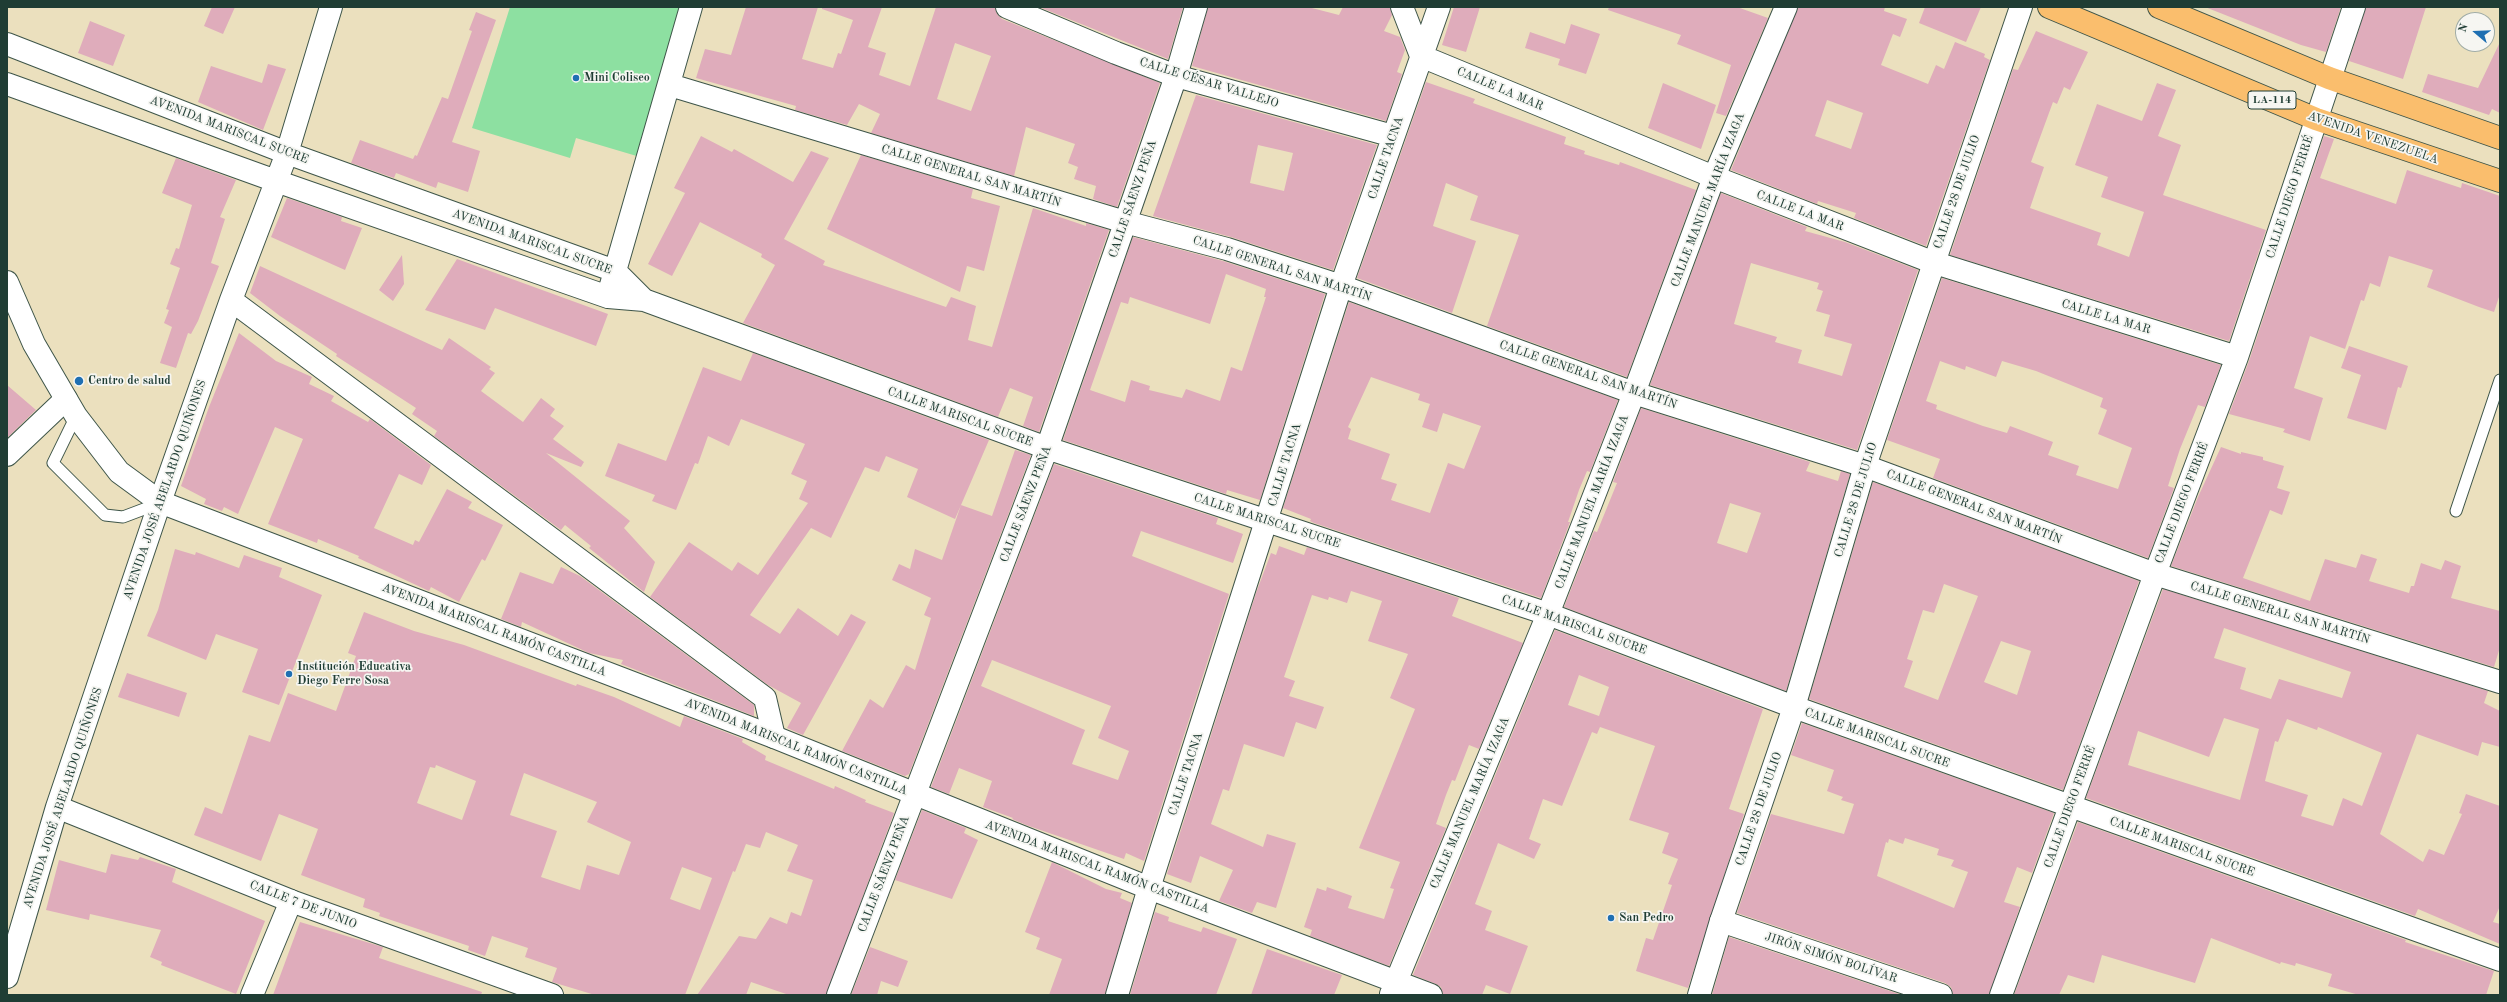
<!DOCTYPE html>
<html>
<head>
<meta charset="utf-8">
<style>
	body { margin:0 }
	#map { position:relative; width:2507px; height:1002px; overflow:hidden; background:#ebe0be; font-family:"Old Standard TT",serif }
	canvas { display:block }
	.frame { position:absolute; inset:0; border:8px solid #1f3d34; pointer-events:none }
	.north { position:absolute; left:2455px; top:12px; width:40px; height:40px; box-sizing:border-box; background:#f6f6f2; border:1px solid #a0aca6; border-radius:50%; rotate:289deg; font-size:11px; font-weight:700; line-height:16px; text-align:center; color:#1f3d34 }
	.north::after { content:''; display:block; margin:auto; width:14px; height:18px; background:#1f6fb2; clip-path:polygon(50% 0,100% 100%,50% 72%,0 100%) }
</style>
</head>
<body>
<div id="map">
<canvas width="2507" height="1002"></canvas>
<div class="frame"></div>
<div class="north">N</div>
</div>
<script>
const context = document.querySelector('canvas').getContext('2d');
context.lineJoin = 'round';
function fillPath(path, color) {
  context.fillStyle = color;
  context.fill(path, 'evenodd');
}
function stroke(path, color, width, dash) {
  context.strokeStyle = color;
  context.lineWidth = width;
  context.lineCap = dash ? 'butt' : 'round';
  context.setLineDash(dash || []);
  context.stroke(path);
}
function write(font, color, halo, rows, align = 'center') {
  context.font = font + ' "Old Standard TT",serif';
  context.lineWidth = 3.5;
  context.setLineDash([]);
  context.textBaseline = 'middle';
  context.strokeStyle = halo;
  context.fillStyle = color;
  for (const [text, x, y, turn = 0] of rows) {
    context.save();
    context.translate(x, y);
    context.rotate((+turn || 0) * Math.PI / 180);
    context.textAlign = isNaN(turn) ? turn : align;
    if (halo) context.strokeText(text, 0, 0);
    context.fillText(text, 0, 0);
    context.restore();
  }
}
const green = new Path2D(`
	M510,7h176l-46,150 -64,-19 -6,20 -98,-30z`);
const building = new Path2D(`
	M212,7h23l-12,27 -19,-8z
	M746,7h72l-16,52 31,9 5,-15 3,1 12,-34 -31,-11v-2h60l-14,40 18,6 -7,22 31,11 26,-79h59l2,7 5,5 158,64 -43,124 -24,-8 3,-13 -22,-7 4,-12 -10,-4 7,-19 -49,-17 -12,49 -143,-43 9,-19 -21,-10 -12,21 -52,-15 1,-4 -100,-28 9,-29 26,6zM955,43l36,13 -20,55 -34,-12z
	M1039,7h144l-15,52z
	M1208,7h100l31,8 4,-8h47l2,8 -8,16 16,6 5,13 -8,22 5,2 -16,47 -194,-55z
	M1454,7h26l-14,45 -24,-7z
	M1609,7h128l31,11 -42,98 -10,-3 15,-48 -54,-21 4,-9 -73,-25z
	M1798,7h87l-1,4 23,8 -7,18 -7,-3 -12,31 47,19 8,-19 8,4 11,-27 30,12 -1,3 6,3 -64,186 -72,-28 2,-5 -38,-12 -1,3 -86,-34zM1827,100l36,13 -12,36 -36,-13z
	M1925,7h56l-15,35 -47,-19z
	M2205,7h136l-15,45 -25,-7z
	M2366,7h60l-23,72 -54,-18z
	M476,12l20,8 -44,122 28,9 -12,41 -30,-10 -2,6 -40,-15 -2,5 -43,-15 9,-23 53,19 2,-4 2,1 25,-59 6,2 24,-68 -3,-1z
	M90,21l35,14 -12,31 -35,-13z
	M1571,24l29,10 -14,40 -28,-9 2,-6 -35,-11 5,-16 35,12z
	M2036,31l52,21 -18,38 -6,-3 -7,17 -4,-2 -22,60 13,5 -14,41 71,25 -4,12 32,12 15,-45 -43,-15 7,-20 -33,-12 22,-61 45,17 15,-38 19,7 -18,46 23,9 -18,50 103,35 -37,111 -279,-86 63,-186 5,1z
	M2500,42v71l-8,-4 -3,6 -67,-23 6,-18 50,14z
	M268,64l18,5 -23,61 -65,-28 13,-36 51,17z
	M1426,82l49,17 -2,4 93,34 -2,7 21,7 -1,3 35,11 1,-3 76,28 -69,187 -140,-51 32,-91 -49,-15 8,-24 -32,-13 -13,43 43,15 -24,72 -95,-35z
	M1663,83l53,22 -15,44 -53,-21z
	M1196,95l181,50 -44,125 -102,-33 -78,-21zM1258,145l35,8 -9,38 -34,-8z
	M701,136l31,16 2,-3 59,33 18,-31 18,7 -45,81 41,22 -2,4 123,42 5,-10 25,9 -8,34 24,7 41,-139 53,18v-3l23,7 -70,202 -16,-6 10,-29 -23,-9 -12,29 -255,-94 32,-58 -14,-8 1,-3 -62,-32 -28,54 -24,-12 37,-71 -11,-5z
	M2324,136l10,3 -14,39 76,26 11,-34 54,18 1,-5 38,13v98l-6,18 -15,-5 -52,-20 6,-17 -44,-14 -9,31 -10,-4 -6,18 -3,-1 -16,49 -35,-13 -16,52 29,10 -13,43 -27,-9 2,-3 -56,-15 20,-53z
	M861,155l112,34 -2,9 29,8 -16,65 -17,-5 -7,26 -133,-63z
	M176,158l60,22 -16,37 5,2 -14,44 8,3 -21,55 -7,13 -3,-1 -12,35 -16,-5 12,-36 -8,-4 5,-13 -3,-1 14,-41 -10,-4 6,-16 3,1 13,-44 -30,-12z
	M1721,193l86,34 -2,4 40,11 73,28 -61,180 -207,-65zM1751,263l68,20 -2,6 6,2 -7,20 14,4 -6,21 28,8 -10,32 -44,-13 4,-13 -27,-8 2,-5 -43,-13z
	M287,198l55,19 -1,4 21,7 -17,42 -74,-33z
	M1133,237l90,24 102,33 -65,206 -33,-10 -1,4 -163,-54zM1226,274l40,15 -2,8h2l-24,74 -11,-4 -11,34 -34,-12 -4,9 -33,-8 1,-4 -19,-6 -6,22 -35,-12 31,-88 7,2 2,-7 80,27z
	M402,255l2,29 -11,17 -14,-11z
	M457,259l151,55 -12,32 -101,-38 -10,22 -60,-20z
	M260,266l182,84 7,-12 42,29 -2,2 6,4 -14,18 42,31 18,-24 14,11 -5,7 14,10 -11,13 31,23 -3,5 -35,-14 84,68 -6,7 31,34 -11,30 -55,-44 2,-2 -26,-21 -4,5 -127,-94 3,-5 -25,-17 4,-6 -80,-52 1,-2 -57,-38 -30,-23z
	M1942,278l279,87 -16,42 -7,-2 -18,44 -12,37 6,2 -26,70 -215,-80 7,-19 -53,-19zM1940,361l25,9 1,-4 30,11 6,-16 34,10 67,27 -3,9 7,3 -9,24 34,14 -14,41 -42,-14 3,-9 -31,-11 5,-13 -43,-16 -3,7 -24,-7 -47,-17 1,-4 -11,-4z
	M1349,302l269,98 -28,72 -3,-1 -8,19 -11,32h2l-29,76 -227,-75 -4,-2 1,-2 -28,-11zM1371,377l49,17 -2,6 12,4 -8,23 15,5 6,-19 38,13 -17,43 -16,-6 -18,50 -39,-13 6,-16 -16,-5 9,-25 -42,-15 3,-10 -3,-2z
	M239,333l37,28 36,16 -3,7 25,12 -3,5 37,21 2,-3 61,46 -9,20 -23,-11 -25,54 39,17 2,-5 4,2 28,-53 25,13 -4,6 35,17 -18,36 -3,-2 -23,43 -28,-15 -2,4 -71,-33 1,-2 -41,-17 -1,4 -49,-19 35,-85 -28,-12 -37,87 -14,-7 -2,4 -18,-7 2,-5 -25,-13 28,-79z
	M2349,346l59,20 -7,22 -3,-1 -12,43 -39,-12 14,-43 -20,-7z
	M753,353l236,87 -34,79 -48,-22 11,-28 -32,-13 -7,16 -14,-5 -34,71 -20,-10 -61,87 30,19 18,-26 40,28 13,-22 15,8 -63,113 -16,-7 14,-25 -33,-18 -118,-88 39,-55 43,29 6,-9 20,13 50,-72 -9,-4 8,-18 -16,-7 14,-30 -64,-25 -12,27 -21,-10 -10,28 -3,-1 -19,47 -24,-9 3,-6 -50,-19 13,-33 48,18 37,-94 38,14z
	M7,385l29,25 -29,28z
	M1641,408l169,54 -4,9 32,10 3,-10 9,3 -64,217 -222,-84 30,-76 3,1 20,-49 -4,-1zM1730,503l31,10 -14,40 -30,-10z
	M2221,447l20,7v-2l22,5v3l21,6 -7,22 13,4 -8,23 -12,-5 -27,68 67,23 15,-42 31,9 5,-14 16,5 -8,22 40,12 2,-7h3l7,-23 20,7 4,-10 16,6 -10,32 49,13v36l-6,20 -323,-101 27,-69z
	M1015,450l16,5 -122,319 -4,2 -63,-25 28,-52 13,9 23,-43 9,5 16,-52 -7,-3 7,-17 -39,-18 7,-16 11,5 5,-20 27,11 19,-55 31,11z
	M1054,464l164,54 -2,6 27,10 -10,29 -92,-32 -9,25 97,38 -85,267 -18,-8 -2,6 -98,-34 -14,-6 1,-1 -30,-11 9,-26 -33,-13 -10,26 -18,-7zM992,660l119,46 -13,32 31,13 -11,29 -46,-16 13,-34 -104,-44z
	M1873,482l266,99 -76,209 -254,-91zM1944,584l34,12 -40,104 -34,-13 9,-26 -6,-2 16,-49 11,3zM2001,641l30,10 -14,44 -33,-13z
	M1279,546l25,9 3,-8 152,51 -7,18 71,27 -44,106 -10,-4 -14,36 -3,-1 -6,15 -10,29 10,4 -57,138 -79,-30 2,-6 -8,-3 13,-39 9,3 1,-4 25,9 -4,12 36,11 10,-30 -4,-1 10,-26 -41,-14 56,-139 -25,-11 18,-44 -40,-13 14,-40 -31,-10 -4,12 -18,-6 -1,3 -16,-5 -28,82 11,4 -6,15 35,11 -8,22 -20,-7 -12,35 -40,-13 -15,47 -6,-2 -12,35 52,23 4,-13 29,9 -20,65 -19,-6 -5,11 -33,-12 14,-31 -33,-14 -9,27 -24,-9 89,-281 15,-40 5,2z
	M175,549l20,6 1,-3 43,16 5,-13 38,13 -3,9 43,18 -43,110 -37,-13 16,-43 -42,-15 -10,26 -59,-24 11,-26z
	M561,567l19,9 174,129v11l-133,-52 2,-4 -34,-7 -67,-31 -1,5 -20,-8 19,-47 33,12z
	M2163,589l325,102 -4,12 16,8v36l-18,-5 -4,14 -61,-22 -37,100 43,28 6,-13 15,6 18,-41 -3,-1 7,-19 34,12v100l-7,16 7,2v20l-82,-35 -3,7 -329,-118zM2224,628l127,44 -9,26 -63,-19 -8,20 -31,-10 6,-21 -32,-10zM2224,718l35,11 -19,71 -112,-35 10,-34 71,26zM2287,719l30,11 1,-3 64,26 -20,53 -19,-8 -10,28 -32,-10 7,-21 -43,-14 10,-40 3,1z
	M364,612l50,19 50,14 112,41 1,-2 37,13 66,30 4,-11 59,23 -1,3 24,14 -1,4 69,29 1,-3 31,14 -1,2 29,11 -68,182h-37l-38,-13 -5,13h-49l42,-59 17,3 14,-22 17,7 4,-12 10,4 12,-36 -26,-9 11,-26 -32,-13 -6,16 -14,-4 -11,28 -2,-1 -48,124h-90l-43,-13 5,-14 -32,-11 3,-9 -36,-12 -7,20 -17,-6 1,-4 -90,-30 1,-3 -17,-6 2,-8 -64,-24 17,-46 -39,-15 -18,47 -67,-26 11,-28 17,7 27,-79 21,7 18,-49 48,18 20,-55 -8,-3zM436,765l40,16 -14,39 -45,-17 13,-36 5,1zM524,773l73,29 -10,20 44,20 -12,33 -32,-10 -7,25 -39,-13 16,-46 -47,-16zM682,867l30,11 -12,32 -30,-11z
	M1555,630l208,79 -34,100 15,5 -56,174 -52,-17 10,-33 7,2 19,-55 -4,-1 10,-25 -16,-6 7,-20 -40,-13 26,-74 -55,-19 -3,7 -5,-2 -30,74 -19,-7 -14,40 12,5 -7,15 -36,-16 -23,61 17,7 -7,19 43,16 -18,48 -24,-9 -4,10h-39l-2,-8 -5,-3 -23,-9zM1579,675l30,12 -10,29 -31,-11z
	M127,673l60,20 -8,24 -61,-20z
	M1802,723l252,90 -22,60 -15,-6 -13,35 16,5 -31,88h-36l-2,-8 -6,-4 -208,-70 34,-99 73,20 10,-30 -13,-4 2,-3 -16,-6 7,-21 -43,-15zM1905,838l34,11 -2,6 17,5 -3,6 17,6 -14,36 -77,-32 9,-34 2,1 1,-4 14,5z
	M922,810l44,18 -2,5 14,7 -26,59 -57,-19z
	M2078,822l328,118 -1,2 89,29 -8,24h-127l-31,-9 4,-12 -36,-11 -1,3 -14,-4 -1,2 -69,-26 -16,45 -93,-28 -8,28 -26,-8 -9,20h-45z
	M111,854l27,6 2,-3 36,12 -4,13 93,39 -29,73 -75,-29 1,-3 -12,-5 11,-27 -71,-16 -1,6 -43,-10 13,-50 47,13z
	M1052,862l54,27 16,4 -2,5 12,5 -27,92h-56l13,-36 -26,-10 4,-11 -15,-6z
	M1155,912l14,5 -1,4 33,11 2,-5 34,12 -21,56h-86z
	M300,922l83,25 -4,11 103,34 -1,3h-208z
	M1729,937l173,58h-190z
	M870,947l38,14 -10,26 -17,-6 -4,14h-26z
	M1267,949l75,26 -8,20h-83z`);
const service = new Path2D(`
	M76,416l-23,47 52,52 18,2 37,-14
	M2456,511l44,-131`);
const minor = new Path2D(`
	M1007,7l109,46 60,23 217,60
	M1402,7l19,49 293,121 218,85 305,95
	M7,44l280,109 328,118 29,29
	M7,84l269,97 332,116 36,3 403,148 501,166 246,93 706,253
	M670,85l455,137 102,27 114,37 293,107 231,73 290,108 345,108
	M611,285l80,-278
	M231,300l534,398 9,39
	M7,455l59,-56
	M160,502l71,-202 56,-147 44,-146
	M1721,921l220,74
	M252,995l39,-94
	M838,995l209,-547 129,-372 20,-69
	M1117,995l32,-107 192,-602 98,-279
	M2001,995l154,-421 82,-217 117,-350`);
const tertiary = new Path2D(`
	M7,282l27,62 42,72 43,56 41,30 614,235 375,151 282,107
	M57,807l234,94 261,94
	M7,977l50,-170 103,-305
	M1391,994l157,-380 86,-221 80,-216 72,-170
	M1699,995l22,-74 73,-214 71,-241 156,-459`);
const primary = new Path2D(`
	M2049,7l267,112 184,62
	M2159,7l170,71 171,60`);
const markers = [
	[576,78,4,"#1f6fb2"],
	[79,381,5,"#1f6fb2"],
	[289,674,4,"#1f6fb2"],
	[1611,918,4,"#1f6fb2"]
];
const shields = [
	[2272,100,48]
];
const shieldNames = [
	["LA-114",2272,100]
];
const poiNames = [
	["Mini Coliseo",584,78],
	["Centro de salud",88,381],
	["Institución Educativa",297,667],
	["Diego Ferre Sosa",297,681],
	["San Pedro",1619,918]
];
const streetNames = [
	["CALLE CÉSAR VALLEJO",1209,83,17],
	["CALLE LA MAR",1500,89,23],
	["AVENIDA MARISCAL SUCRE",229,130,21],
	["AVENIDA VENEZUELA",2373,138,19],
	["CALLE TACNA",1386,158,-71],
	["CALLE GENERAL SAN MARTÍN",971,176,17],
	["CALLE 28 DE JULIO",1957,192,-71],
	["CALLE DIEGO FERRÉ",2290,197,-72],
	["CALLE SÁENZ PEÑA",1133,199,-71],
	["CALLE MANUEL MARÍA IZAGA",1708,200,-69],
	["CALLE LA MAR",1800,211,21],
	["AVENIDA MARISCAL SUCRE",532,242,20],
	["CALLE GENERAL SAN MARTÍN",1282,269,18],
	["CALLE LA MAR",2106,317,17],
	["CALLE GENERAL SAN MARTÍN",1588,375,19],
	["CALLE MARISCAL SUCRE",960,417,20],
	["CALLE TACNA",1285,465,-73],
	["AVENIDA JOSÉ ABELARDO QUIÑONES",165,490,-71],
	["CALLE 28 DE JULIO",1856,500,-73],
	["CALLE MANUEL MARÍA IZAGA",1592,502,-69],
	["CALLE DIEGO FERRÉ",2182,503,-69],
	["CALLE SÁENZ PEÑA",1026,504,-69],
	["CALLE GENERAL SAN MARTÍN",1974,507,21],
	["CALLE MARISCAL SUCRE",1267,521,18],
	["CALLE GENERAL SAN MARTÍN",2280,613,17],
	["CALLE MARISCAL SUCRE",1574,625,20],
	["AVENIDA MARISCAL RAMÓN CASTILLA",494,630,21],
	["CALLE MARISCAL SUCRE",1877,738,20],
	["AVENIDA MARISCAL RAMÓN CASTILLA",796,747,22],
	["CALLE TACNA",1186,774,-72],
	["AVENIDA JOSÉ ABELARDO QUIÑONES",63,798,-72],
	["CALLE MANUEL MARÍA IZAGA",1470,803,-67],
	["CALLE DIEGO FERRÉ",2070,807,-70],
	["CALLE 28 DE JULIO",1759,809,-71],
	["CALLE MARISCAL SUCRE",2182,847,20],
	["AVENIDA MARISCAL RAMÓN CASTILLA",1097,867,21],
	["CALLE SÁENZ PEÑA",884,874,-69],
	["CALLE 7 DE JUNIO",303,905,21],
	["JIRÓN SIMÓN BOLÍVAR",1831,958,18]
];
fillPath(green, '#8de0a1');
fillPath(building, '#dfacbb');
stroke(service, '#3e5549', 13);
stroke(minor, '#3e5549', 24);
stroke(tertiary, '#3e5549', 24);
stroke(primary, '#3e5549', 24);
stroke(service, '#fff', 11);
stroke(minor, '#fff', 22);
stroke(tertiary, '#fff', 22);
stroke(primary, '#fabe6d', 22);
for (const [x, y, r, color] of markers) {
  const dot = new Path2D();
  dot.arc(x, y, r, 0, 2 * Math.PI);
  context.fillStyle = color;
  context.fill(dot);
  stroke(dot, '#f6f6f2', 1.5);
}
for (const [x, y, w] of shields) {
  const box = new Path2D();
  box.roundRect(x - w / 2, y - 9, w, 18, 3);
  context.fillStyle = '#f6f6f2';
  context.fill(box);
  stroke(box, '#1f3d34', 1);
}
write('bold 11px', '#1f3d34', null, shieldNames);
write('bold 12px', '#1f3d34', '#f6f6f2', poiNames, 'left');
write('12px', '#1f3d34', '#f6f6f2', streetNames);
</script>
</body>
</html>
